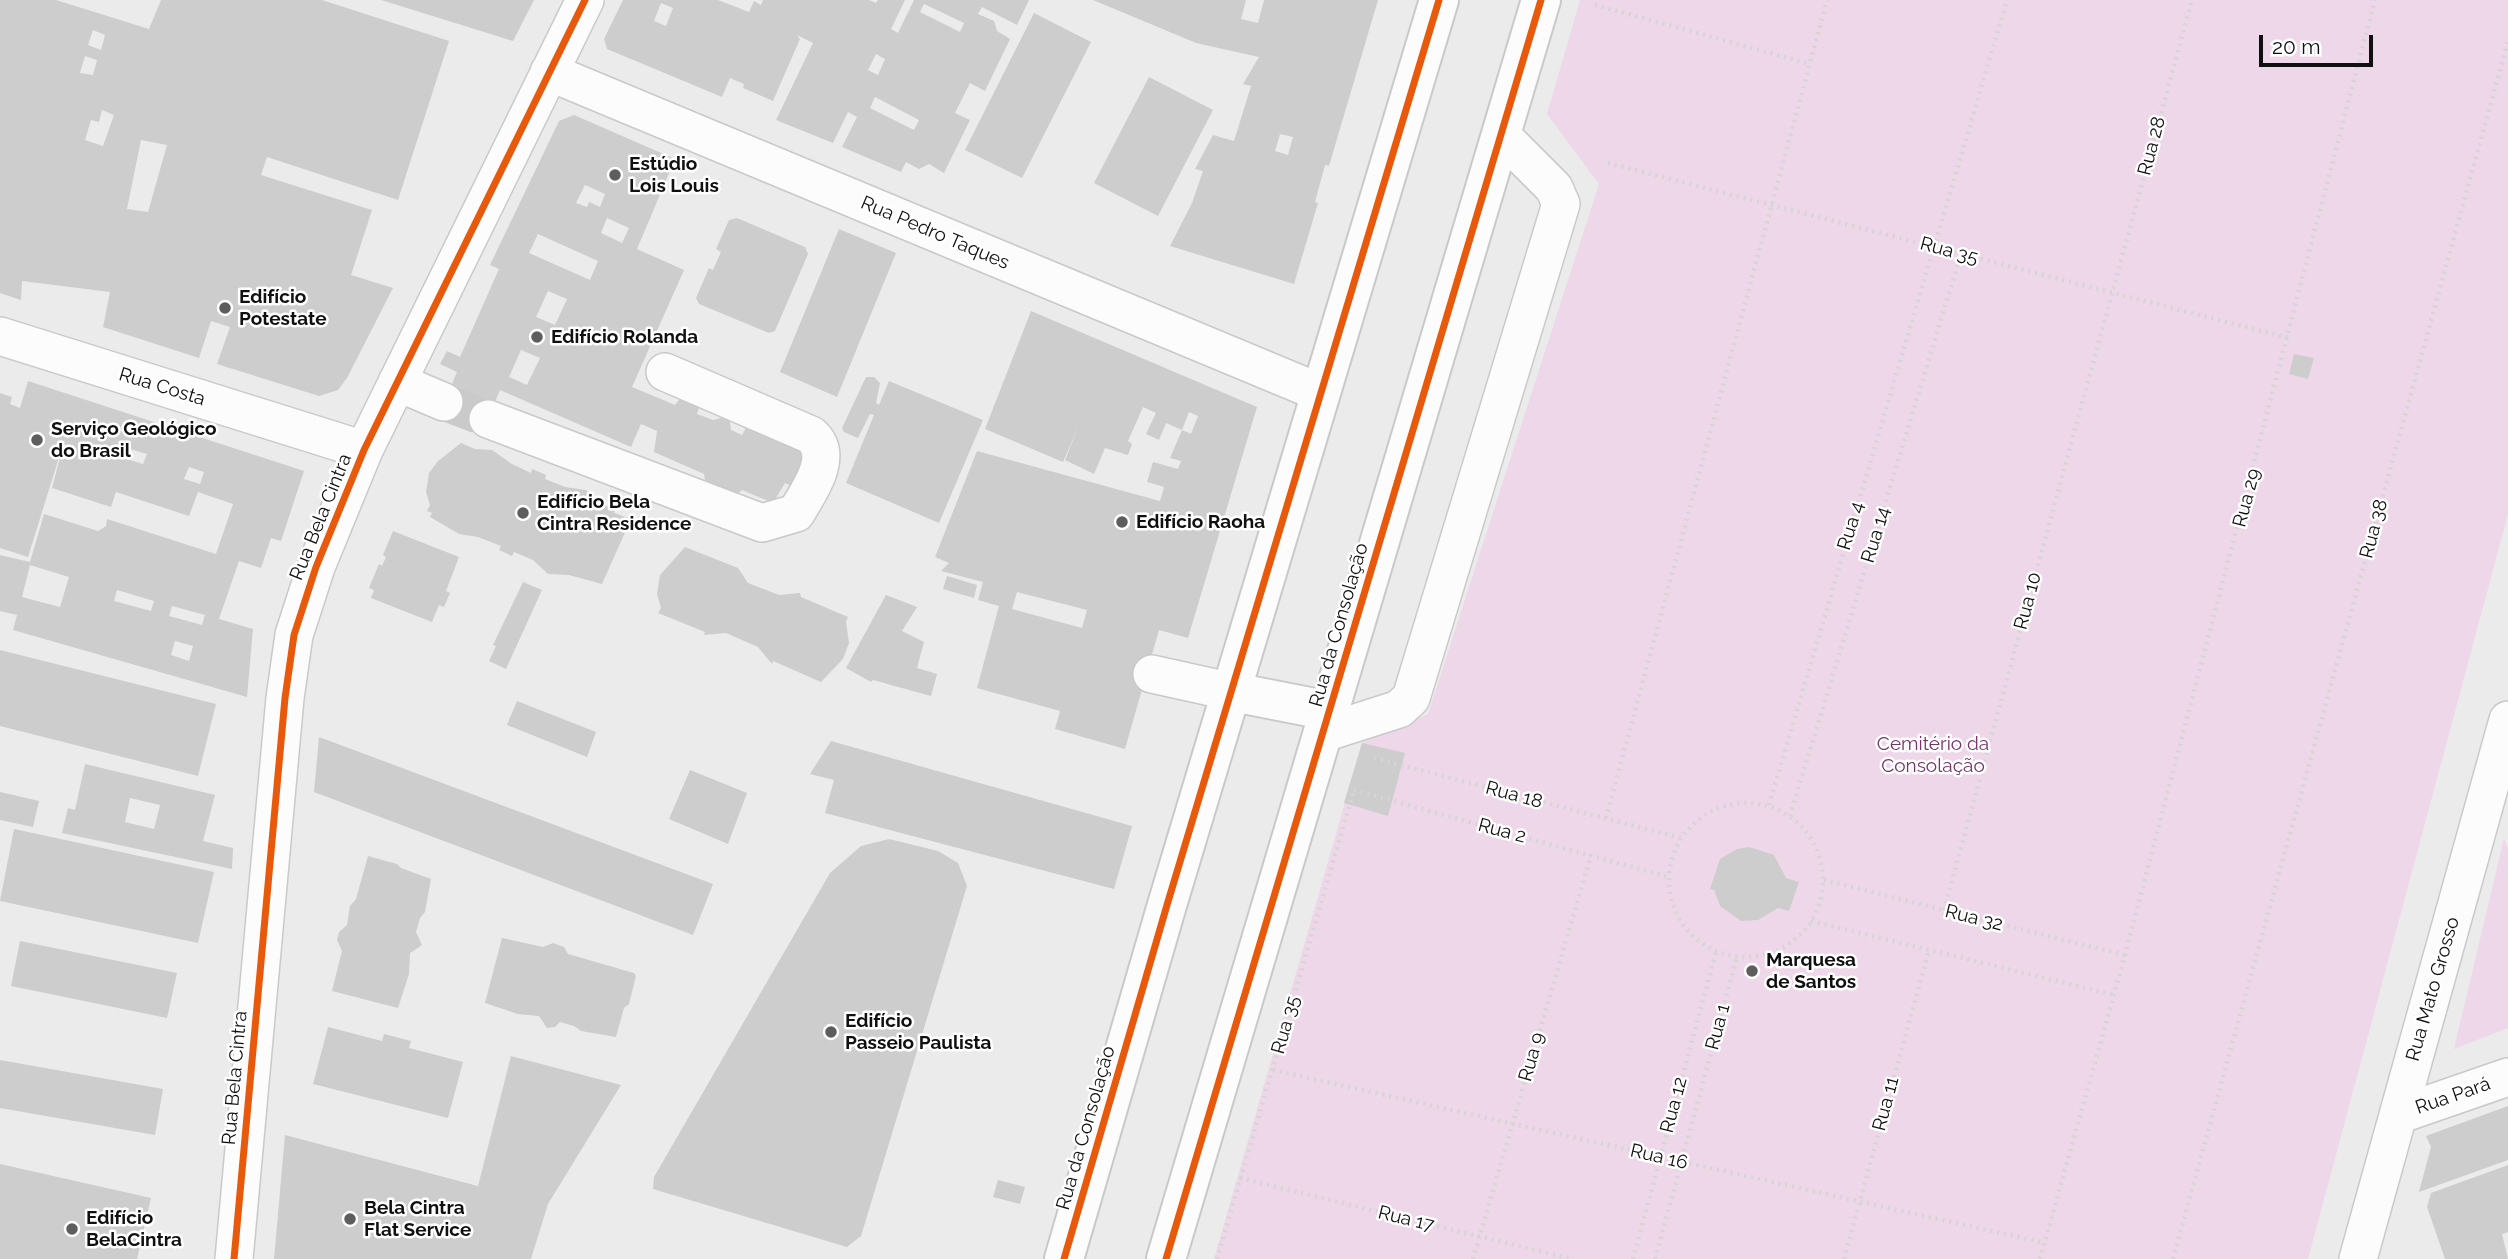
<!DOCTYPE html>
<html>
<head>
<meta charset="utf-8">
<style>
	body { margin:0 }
	#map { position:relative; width:2508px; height:1259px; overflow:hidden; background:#ebebeb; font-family:Raleway,sans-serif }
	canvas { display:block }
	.scale { position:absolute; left:2259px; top:35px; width:114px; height:32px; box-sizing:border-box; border:4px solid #111011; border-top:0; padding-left:9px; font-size:21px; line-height:24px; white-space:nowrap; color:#111011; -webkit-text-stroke:5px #fff; paint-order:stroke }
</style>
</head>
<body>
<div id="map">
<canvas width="2508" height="1259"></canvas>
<div class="scale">20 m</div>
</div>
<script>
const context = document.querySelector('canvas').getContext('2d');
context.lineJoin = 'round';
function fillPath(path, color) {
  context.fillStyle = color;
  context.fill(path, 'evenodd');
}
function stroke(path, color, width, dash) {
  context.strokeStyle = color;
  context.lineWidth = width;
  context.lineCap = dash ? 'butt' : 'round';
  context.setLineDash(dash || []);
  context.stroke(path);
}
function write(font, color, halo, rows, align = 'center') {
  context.font = font + ' Raleway,sans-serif';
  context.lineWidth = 5;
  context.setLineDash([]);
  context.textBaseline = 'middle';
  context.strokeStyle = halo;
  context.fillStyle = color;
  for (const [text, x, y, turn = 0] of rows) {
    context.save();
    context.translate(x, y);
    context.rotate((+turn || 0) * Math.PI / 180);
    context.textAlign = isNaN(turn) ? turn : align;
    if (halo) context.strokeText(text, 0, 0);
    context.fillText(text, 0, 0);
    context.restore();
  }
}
const green = new Path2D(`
	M1580,0h928v514l-200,745h-1094l148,-516 66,-29 171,-530 -52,-70z
	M2504,838l4,11v179l-54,21z`);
const building = new Path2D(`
	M0,0h56l93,29 12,-29h161l127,41 -51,159 -131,-43 -6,18 111,35 -21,65 42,13 -46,90 -9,12 -19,6 -102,-32 13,-37 -19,-6 -12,37 -96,-31 7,-35 -88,-11 -1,19 -21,-7zM93,30l12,5 -4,15 -13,-5zM85,56l12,4 -4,15 -13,-2zM102,110l12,5 -11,31 -18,-6 6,-20 8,2zM141,140l26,5 -19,67 -21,-3z
	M381,0h153l-21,41z
	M623,0h95l31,12 5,-11 7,4 2,-5h106l7,3 2,-3h27l-14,29 7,4 16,-33h115l-12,25 -35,-18 -4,7 16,7 3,10 13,8 -25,52 -15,-8 -15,30 15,7 -26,53 -15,-9 -10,5 -13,-7 -5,10 -59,-25 15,-30 -9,-5 -15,31 -57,-23 37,-77 -16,-8 3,4 -27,62 -30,-13 1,-4 -14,-6 -8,19 -115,-48 -3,-10zM661,3l12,5 -7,18 -12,-5zM924,4l40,19 -4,9 -40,-20zM876,54l9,5 -7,16 -10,-5zM875,97l44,23 -5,10 -44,-22z
	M1093,0h153l-5,19 17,4 6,-23h114l-49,166 -4,-1 -10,37 3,1 -24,81 -124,-38 22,-43 11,-32 -8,-2 18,-34 21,6 17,-55 -8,-2 16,-27 -63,-14zM1280,134l13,3 -5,18 -13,-4z
	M1034,13l57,29 -69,136 -57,-28z
	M1149,77l64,33 -55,106 -64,-33z
	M574,115l101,44 -38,90 47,21 -52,117 43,18 7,-9 18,8 -3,10 16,6 11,-3 6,5 1,8 11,5 6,-11 65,26 -17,38 -11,-5 -12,20 -31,-13 -5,4 -32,-14 -1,-6 -50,-22 3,-21 -16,-7 -10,23 -131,-57 -16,38 -43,-18 16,-38 -17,-8 7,-13 13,6 39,-88 -9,-4 69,-144zM585,185l20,9 -5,13 -11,-5 -2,5 -11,-4zM607,218l22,10 -7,15 -21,-10zM538,234l60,27 -8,19 -61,-27zM548,291l19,8 -12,26 -19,-8zM521,350l19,8 -13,27 -18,-8z
	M737,218l68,29 3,7 -33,77 -6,2 -70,-29 -3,-6 13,-30 4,2 8,-18 -5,-3 13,-29z
	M839,229l57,24 -59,144 -57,-25z
	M1031,311l226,96 -69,231 -29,-8 -34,119 -70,-20 5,-18 -83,-23 22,-82 -21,-6 5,-18 -42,-11 8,-8 -14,-6 42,-106 183,50 4,-14 -17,-5 6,-20 25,7 3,-8 -11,-3 12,-28 9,4 7,-18 -9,-4 -7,18 -16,-7 -7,17 -13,-6 10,-21 -13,-6 -15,34 4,3 -4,11 -23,-7 -11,26 -29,-14 14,-35 -16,37 -78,-33zM1017,592l70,18 -5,18 -70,-19z
	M2294,354l20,4 -6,21 -19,-5z
	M866,377h8l6,6 -4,20 3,2 10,-24 94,39 -44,103 -93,-40 28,-68 -4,-1 -12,24 -14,-6 -2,-4z
	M28,381l276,90 -23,70 -10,-3 -10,30 -22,-7 -20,58 34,10 -6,68 -234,-67 4,-15 -17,-4v-56l30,7 14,-48 54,17 8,-5 1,-7 109,35 17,-50 -35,-12 -9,24 -73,-24 -5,15 -59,-19 14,-53 -38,122 -28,-9v-155l12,4 -2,7 10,4zM130,449l17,5 -4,10 -16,-5zM189,467l15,5 -4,12 -16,-5zM30,565l39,12 -9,30 -38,-10zM117,590l37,11 -3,10 -37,-10zM172,606l33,9 -3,10 -33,-9zM175,641l18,5 -4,15 -18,-6z
	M461,443l14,6 17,1 20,14 19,9 1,-4 14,6 -1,4 20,8 21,3 14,13 15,6 -1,4 17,6 -29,65 -33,-9 -21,-1 -15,-14 -19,-8 -2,4 -13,-6 2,-4 -23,-9 -19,-3 -29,-17 2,-4 -5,-2 3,-6 -4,-13 3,-19 9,-12z
	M393,531l66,26 -13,34 4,2 -6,14 -5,-2 -7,17 -61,-24 3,-8 -5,-2 10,-24 3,2 4,-9 -3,-2z
	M685,547l53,21 10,15 31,12 21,-2 1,4 47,20 -2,5 3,21 -6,16 -22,23 -48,-21 -1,3 -14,-17 -32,-14 -22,2 1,-3 -47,-19 3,-5 -4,-14 3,-19z
	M947,576l30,9 -3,13 -31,-9z
	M523,582l19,8 -36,79 -17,-8 7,-15 -3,-1z
	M886,595l31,12 -15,24 22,11 -7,26 20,6 -6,22 -58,-16 -2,2 -25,-14z
	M0,650l216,54 -18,72 -198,-50z
	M517,701l79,31 -9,25 -80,-32z
	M319,737l394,147 -20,51 -379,-143z
	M831,741l301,85 -18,63 -289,-76 9,-33 -24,-6z
	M1362,743l43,10 -17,63 -44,-13z
	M85,764l130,31 -12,46 30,7 -1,21 -170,-36 6,-25 7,2zM130,798l30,7 -6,24 -29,-7z
	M690,770l57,23 -19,51 -59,-25z
	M0,792l39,9 -6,26 -33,-7z
	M14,829l200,43 -16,71 -198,-42z
	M889,839l49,12 20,12 9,23 -106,350 -14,11 -194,-58 1,-12 176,-304 31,-27z
	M1749,847l25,8 12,23 13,4 -10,29 -11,-3 -20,12 -17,1 -21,-15 -6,-16 -4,-1 10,-30 17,-10z
	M368,856l29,8 4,4 30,11 -6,33 -5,6 -4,14 6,13 -12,8 -1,21 -11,34 -66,-17 10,-40 -5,-11 2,-8 8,-7 3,-19 6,-7z
	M502,938l41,9 10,-4 11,4 4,7 66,19 2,3 -7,28 -5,4 -8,29 -35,-6 -7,-5 -14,-4 -5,5 -8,1 -8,-12 -21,-2 -33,-11z
	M20,941l157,32 -10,45 -156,-32z
	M328,1027l54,14 2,-7 27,7 -2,7 54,14 -15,56 -135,-34z
	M511,1056l110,29 -73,119 -17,55h-257l11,-124 193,51z
	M0,1060l163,29 -8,46 -155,-27z
	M2508,1106v54l-89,32 12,-45 -5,-11z
	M0,1164l151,34 -14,61h-137z
	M2508,1165v67l-6,2 6,25h-63l-18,-52 4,-14z
	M998,1180l27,7 -5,17 -27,-7z`);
const minorTunnel = new Path2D(`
	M444,402l44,17`);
const path = new Path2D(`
	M1595,5l215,59
	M1608,163l681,175
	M1374,758l307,80
	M1354,790l314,87
	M1669 880a77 77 0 1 1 154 0a77 77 0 1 1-154 0Z
	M1769,805l238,-805
	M1790,816l171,-562
	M1606,818l221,-818
	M1824,880l301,75
	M1944,910l248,-910
	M1811,921l303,74
	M1273,1070l772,173
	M1240,1178l332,81
	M1217,1259l137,-469
	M1473,1259l118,-404
	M1633,1259l83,-307
	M1655,1259l82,-302
	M1844,1259l85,-309
	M2040,1259l85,-304 250,-955
	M2173,1259l335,-1218`);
const minor = new Path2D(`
	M549,72l772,321
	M0,336l364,114
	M397,382l47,20
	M488,419l274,104 34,-10c13,-22 39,-57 15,-78l-146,-63
	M1152,674l81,18
	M1324,733l75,-24 12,-11 150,-494 -7,-16 -53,-53
	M2398,1115l110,-38
	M234,1259l51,-561 9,-63 22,-68 48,-117 221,-450
	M2358,1259l150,-539`);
const major = new Path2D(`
	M1233,692l97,19
	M1064,1259l103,-354 272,-905
	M1166,1259l375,-1259`);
const cycleway = new Path2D(`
	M234,1259l51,-561 9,-63 22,-68 48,-117 221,-450
	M1064,1259l103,-354 272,-905
	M1166,1259l375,-1259`);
const markers = [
	[615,175,7,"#5d5d5d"],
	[225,308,7,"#5d5d5d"],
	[537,337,7,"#5d5d5d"],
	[37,440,7,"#5d5d5d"],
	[523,513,7,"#5d5d5d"],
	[1122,522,7,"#5d5d5d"],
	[1752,971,7,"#5d5d5d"],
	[831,1032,7,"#5d5d5d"],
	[350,1219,7,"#5d5d5d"],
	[72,1229,7,"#5d5d5d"]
];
const streetNames = [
	["Rua 28",2152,146,-75],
	["Rua Pedro Taques",935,233,23],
	["Rua 35",1949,251,15],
	["Rua Costa",162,387,17],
	["Rua 29",2247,498,-75],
	["Rua Bela Cintra",321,517,-68],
	["Rua 4",1851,526,-73],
	["Rua 38",2374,529,-75],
	["Rua 14",1876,535,-73],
	["Rua 10",2028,601,-75],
	["Rua da Consolação",1339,625,-74],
	["Rua 18",1514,795,15],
	["Rua 2",1502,831,15],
	["Rua 32",1974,918,14],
	["Rua Mato Grosso",2433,989,-74],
	["Rua 35",1286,1025,-74],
	["Rua 1",1718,1027,-75],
	["Rua 9",1532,1057,-74],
	["Rua Bela Cintra",235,1078,-85],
	["Rua Pará",2453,1096,-19],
	["Rua 11",1886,1104,-75],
	["Rua 12",1674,1105,-75],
	["Rua da Consolação",1086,1128,-74],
	["Rua 16",1659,1157,13],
	["Rua 17",1406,1219,14]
];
const poiNames = [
	["Estúdio",629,164],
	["Lois Louis",629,186],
	["Edifício",239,297],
	["Potestate",239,319],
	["Edifício Rolanda",551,337],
	["Serviço Geológico",51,429],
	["do Brasil",51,451],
	["Edifício Bela",537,502],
	["Cintra Residence",537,524],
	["Edifício Raoha",1136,522],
	["Marquesa",1766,960],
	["de Santos",1766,982],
	["Edifício",845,1021],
	["Passeio Paulista",845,1043],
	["Bela Cintra",364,1208],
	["Flat Service",364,1230],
	["Edifício",86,1218],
	["BelaCintra",86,1240]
];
const parkNames = [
	["Cemitério da",1933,744],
	["Consolação",1933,766]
];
fillPath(green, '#eed7e8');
fillPath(building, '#cdcdcd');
stroke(minorTunnel, '#cacaca', 37, [37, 18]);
stroke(minor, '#c9c9c9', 40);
stroke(major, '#c9c9c9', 42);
stroke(path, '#d5d5d5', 4.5, [2, 5]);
stroke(minor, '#fcfcfc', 37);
stroke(major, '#fcfcfc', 38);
stroke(cycleway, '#e8590c', 7);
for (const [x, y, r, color] of markers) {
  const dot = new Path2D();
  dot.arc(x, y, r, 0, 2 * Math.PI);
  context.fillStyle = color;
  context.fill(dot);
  stroke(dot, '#fff', 2.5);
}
write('19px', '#111011', '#fff', streetNames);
write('bold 19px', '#111011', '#fff', poiNames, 'left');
write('19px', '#753369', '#fff', parkNames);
</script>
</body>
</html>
